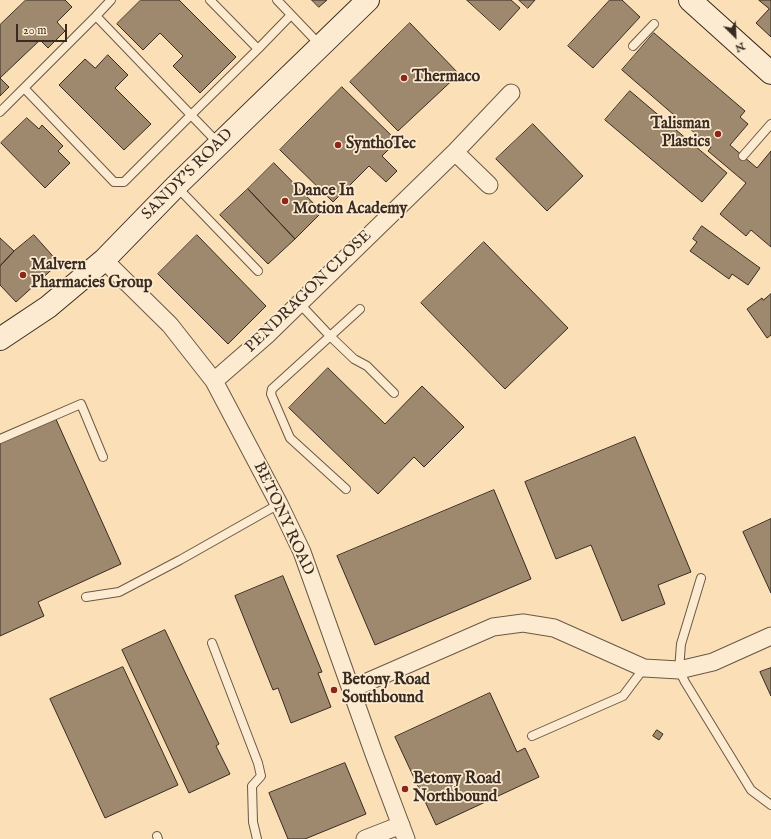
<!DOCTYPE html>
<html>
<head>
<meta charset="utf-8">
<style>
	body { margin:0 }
	#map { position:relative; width:771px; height:839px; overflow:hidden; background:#fbe0b7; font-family:"IM FELL English",serif }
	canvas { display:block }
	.north { position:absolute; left:715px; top:16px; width:40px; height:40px; -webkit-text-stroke:3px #fcebd0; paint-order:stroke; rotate:156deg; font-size:11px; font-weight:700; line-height:16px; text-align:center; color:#392b21 }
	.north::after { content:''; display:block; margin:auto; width:14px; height:18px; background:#392b21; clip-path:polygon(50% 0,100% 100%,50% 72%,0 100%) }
	.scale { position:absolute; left:16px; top:24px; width:51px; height:18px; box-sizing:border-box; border:2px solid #392b21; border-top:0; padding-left:5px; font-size:12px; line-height:14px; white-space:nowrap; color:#392b21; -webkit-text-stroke:3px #fcebd0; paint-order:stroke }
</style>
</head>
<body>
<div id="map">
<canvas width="771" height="839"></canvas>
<div class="north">N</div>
<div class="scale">20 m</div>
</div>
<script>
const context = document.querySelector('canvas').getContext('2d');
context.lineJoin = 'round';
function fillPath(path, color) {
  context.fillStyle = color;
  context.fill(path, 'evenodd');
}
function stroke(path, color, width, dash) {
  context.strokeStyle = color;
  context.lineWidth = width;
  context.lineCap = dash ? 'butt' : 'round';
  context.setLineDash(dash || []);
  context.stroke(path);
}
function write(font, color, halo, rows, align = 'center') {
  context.font = font + ' "IM FELL English",serif';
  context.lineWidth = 3.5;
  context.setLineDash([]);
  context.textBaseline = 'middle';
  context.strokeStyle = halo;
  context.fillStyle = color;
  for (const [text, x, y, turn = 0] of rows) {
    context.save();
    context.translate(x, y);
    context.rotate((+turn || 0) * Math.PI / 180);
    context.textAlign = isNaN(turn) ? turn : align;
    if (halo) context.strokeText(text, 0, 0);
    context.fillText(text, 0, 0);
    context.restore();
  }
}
const building = new Path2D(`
	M26,0h39l7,7 -15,15 8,9 -17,17 -8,-8 -40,38 9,9 -9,9v-71z
	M141,0h38l57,57 -36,36 -27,-27 10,-10 -23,-23 -17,17 -26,-26z
	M312,0h15l-8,7z
	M467,0h44l9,8 -20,22z
	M519,0h16l-7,8z
	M610,0h12l18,17 -47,51 -25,-22z
	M759,0h12v37l-15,-14 13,-14z
	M410,23l49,51 -61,57 -48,-49z
	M654,33l91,78 -5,6 8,7 -18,21 27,23 14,-17v96l-20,-17 -5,6 -26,-22 26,-31 -38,-32 3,-4 -89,-77z
	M108,55l20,20 -13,13 36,36 -27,26 -65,-65 26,-26 10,9z
	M342,87l55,54 -15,15 15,15 -11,11 -17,-16 -36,36 -53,-52z
	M630,91l97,82 -25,29 -97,-82z
	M27,118l12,11 3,-4 21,21 -5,5 12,12 -25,25 -44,-45z
	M533,124l50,52 -36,35 -51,-52z
	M274,163l48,49 -27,27 -47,-50z
	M248,189l47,50 -27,25 -48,-49z
	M702,226l58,42 -12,17 -16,-11 -3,5 -39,-28 7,-9 -4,-3z
	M34,235l25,28 -43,39 -16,-17v-19l14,-15z
	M197,235l69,71 -38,38 -70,-70z
	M0,238l14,13 -14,15z
	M484,242l84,86 -63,61 -84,-86z
	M771,294v41l-4,3 -20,-29 15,-11 1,2z
	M328,368l57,56 37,-38 42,41 -40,40 -10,-10 -36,37 -89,-86z
	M55,417l66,147 -83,38 6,14 -44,20v-194z
	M635,437l56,135 -33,13 7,19 -43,17 -31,-76 -35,14 -31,-77z
	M494,490l37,89 -156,66 -38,-89z
	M771,519v74l-28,-61z
	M283,576l39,96 -4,1 13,34 -40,16 -13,-35 -5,2 -38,-94z
	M165,630l54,114 -3,2 14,28 -41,19 -67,-143z
	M123,667l55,118 -73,33 -55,-119z
	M771,668v28l-11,-24z
	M490,693l27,59 8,-4 14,29 -103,48 -41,-88z
	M657,730l6,4 -4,6 -6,-4z
	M345,763l21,51 -61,25h-17l-19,-46z`);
const lane = new Path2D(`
	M111,0l-15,16 95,99 67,-66
	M210,0l48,49 33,-34
	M277,0l43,45
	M96,16l-72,72 90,94h10l67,-67 28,29
	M633,46l21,-22
	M0,112l24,-24
	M743,156l28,-32
	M177,187l81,84
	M299,303l31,33 24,23 13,7 27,27
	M0,439l81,-35 22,53
	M346,489l-56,-51 -19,-44 1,-5 88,-80
	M701,578l-20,66 -2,26 6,12 66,108 20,15
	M86,597l33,-5 61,-32 99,-56
	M212,643l46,120 3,13 -9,10 1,36 4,17
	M532,736l91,-40 21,-28
	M157,836l1,3`);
const street = new Path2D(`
	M455,152l34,33
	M104,260l66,65 44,56 65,123 23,48 72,202 32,85
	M214,381l54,-47 187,-182 56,-59
	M351,689l142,-62 30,-4 31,5 90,40 35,2 34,-8 58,-26
	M365,839l36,-14`);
const secondary = new Path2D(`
	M690,0l81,73
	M0,339l48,-32 56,-47 72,-74 192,-186`);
const markers = [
	[404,78,4,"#8f2418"],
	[718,134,4,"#8f2418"],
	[338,145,4,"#8f2418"],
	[285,201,4,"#8f2418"],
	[23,275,4,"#8f2418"],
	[334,690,4,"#8f2418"],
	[405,789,4,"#8f2418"]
];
const poiNames = [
	["Thermaco",412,78],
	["Talisman",710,125,"right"],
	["Plastics",710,143,"right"],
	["SynthoTec",346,145],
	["Dance In",293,192],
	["Motion Academy",293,210],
	["Malvern",31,266],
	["Pharmacies Group",31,284],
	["Betony Road",342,681],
	["Southbound",342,699],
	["Betony Road",413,780],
	["Northbound",413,798]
];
const streetNames = [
	["SANDY'S ROAD",188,175,-45],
	["PENDRAGON CLOSE",309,292,-44],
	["BETONY ROAD",283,519,65]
];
fillPath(building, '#9e896f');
stroke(building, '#392b21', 1);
stroke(lane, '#6a5846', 10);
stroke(street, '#6a5846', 19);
stroke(secondary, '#392b21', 24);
stroke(lane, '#fcebd0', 8);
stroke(street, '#fcebd0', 17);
stroke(secondary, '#fcebd0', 22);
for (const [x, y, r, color] of markers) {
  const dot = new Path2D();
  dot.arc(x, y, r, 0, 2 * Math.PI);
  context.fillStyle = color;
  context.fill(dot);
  stroke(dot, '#fcebd0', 1.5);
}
write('bold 16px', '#392b21', '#fcebd0', poiNames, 'left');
write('16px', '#392b21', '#fcebd0', streetNames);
</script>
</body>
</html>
